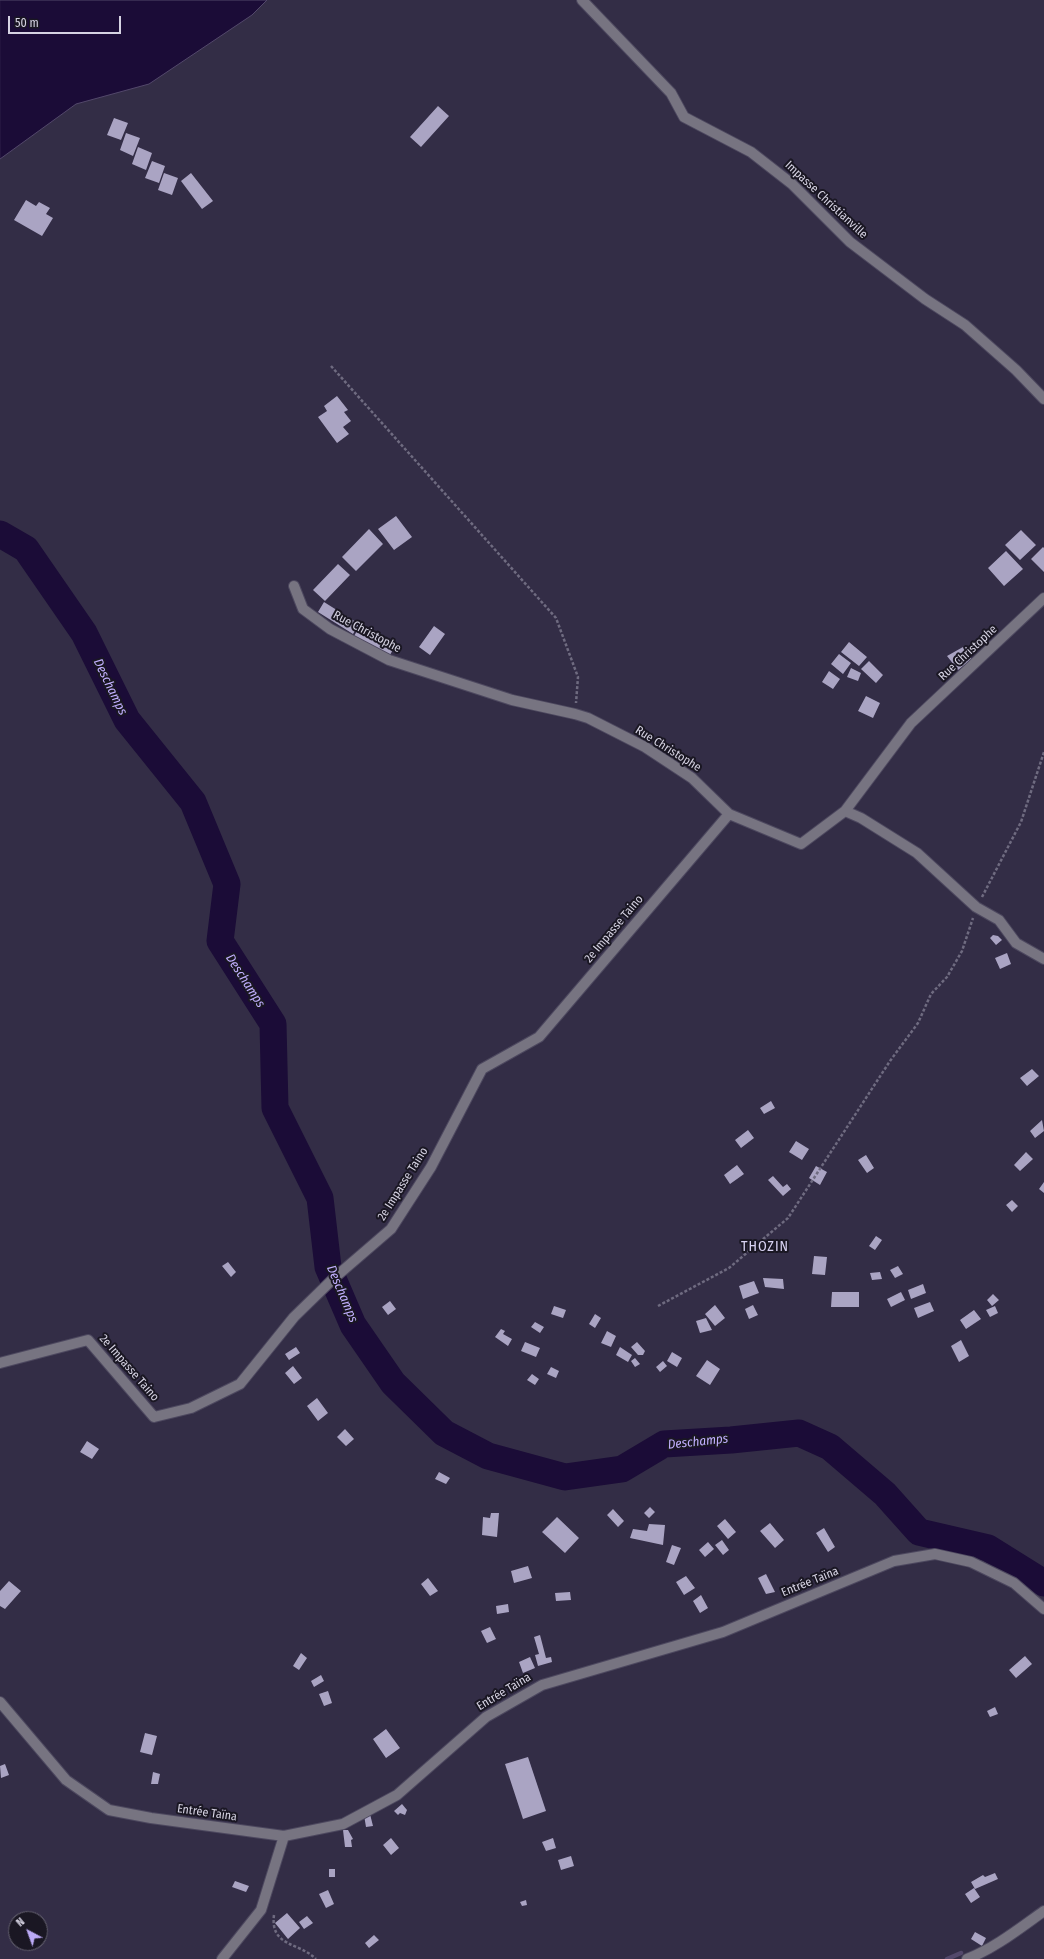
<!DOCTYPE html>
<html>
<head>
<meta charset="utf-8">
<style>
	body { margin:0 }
	#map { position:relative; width:1044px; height:1959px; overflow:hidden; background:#332d46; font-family:"Fira Sans Condensed",sans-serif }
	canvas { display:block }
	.north { position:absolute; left:8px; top:1911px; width:40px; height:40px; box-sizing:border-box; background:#1a1723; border:1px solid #656270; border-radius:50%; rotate:319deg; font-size:11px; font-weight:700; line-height:16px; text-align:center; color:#d6d3e3 }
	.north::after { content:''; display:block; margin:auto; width:14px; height:18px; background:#bbaaf6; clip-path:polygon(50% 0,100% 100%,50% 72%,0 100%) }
	.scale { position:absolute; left:8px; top:16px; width:113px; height:18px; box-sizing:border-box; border:2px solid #d6d3e3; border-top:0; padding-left:5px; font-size:12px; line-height:14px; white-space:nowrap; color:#d6d3e3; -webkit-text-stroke:3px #1a1723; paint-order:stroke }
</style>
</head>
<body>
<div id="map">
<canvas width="1044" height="1959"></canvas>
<div class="north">N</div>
<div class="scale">50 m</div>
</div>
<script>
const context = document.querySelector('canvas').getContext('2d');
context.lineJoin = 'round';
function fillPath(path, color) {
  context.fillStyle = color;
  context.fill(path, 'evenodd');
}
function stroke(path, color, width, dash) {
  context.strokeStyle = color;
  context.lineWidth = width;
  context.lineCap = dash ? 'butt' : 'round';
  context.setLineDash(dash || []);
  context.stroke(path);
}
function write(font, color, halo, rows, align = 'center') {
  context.font = font + ' "Fira Sans Condensed",sans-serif';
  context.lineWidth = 4;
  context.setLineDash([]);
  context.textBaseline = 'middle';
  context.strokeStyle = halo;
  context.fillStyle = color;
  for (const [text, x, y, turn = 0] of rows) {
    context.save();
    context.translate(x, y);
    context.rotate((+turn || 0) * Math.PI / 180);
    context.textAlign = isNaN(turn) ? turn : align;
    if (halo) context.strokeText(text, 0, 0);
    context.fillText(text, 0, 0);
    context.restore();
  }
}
const water = new Path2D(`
	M0,0h267l-15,15 -103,69 -73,20 -76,55z`);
const stream = new Path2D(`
	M947,1959l14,-6`);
const river = new Path2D(`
	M0,534l26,15 58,84 43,87 66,82 34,82 -7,57 53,83 2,84 45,90 8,69 25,58 40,58 51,50 44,23 77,21 57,-8 42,-25 67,-4 68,-7 31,14 55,47 34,38 69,16 56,35`);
const building = new Path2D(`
	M438,106l11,10 -28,31 -11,-10z
	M114,118l14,5 -7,17 -14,-5z
	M126,133l14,5 -7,18 -13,-6z
	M138,147l14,6 -6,17 -14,-6z
	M152,161l13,5 -6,17 -14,-5z
	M164,173l14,5 -6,17 -14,-5z
	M191,173l22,28 -11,8 -21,-28z
	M26,200l10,6 3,-4 11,6 -4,6 7,4 -11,18 -28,-16z
	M337,396l11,14 -4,2 7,9 -8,6 6,7 -12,9 -19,-26 9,-6 -3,-5z
	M396,516l16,21 -18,13 -16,-21z
	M369,529l14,15 -27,27 -14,-14z
	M1021,530l15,15 -16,15 -15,-15z
	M1043,547l1,1v24l-13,-13z
	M1006,551l17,18 -19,17 -16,-18z
	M338,564l12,11 -25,26 -12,-11z
	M324,602l35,22 -6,10 -35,-22z
	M360,626l36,18 -6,11 -36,-19z
	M434,626l11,8 -15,21 -11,-8z
	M849,642l18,15 -8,9 -18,-14z
	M963,647l9,12 -14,11 -11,-14z
	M839,654l12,9 -8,11 -12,-10z
	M869,661l14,14 -7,8 -15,-14z
	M851,668l10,5 -3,8 -11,-4z
	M829,671l11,8 -7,10 -11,-7z
	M866,696l14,7 -7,15 -15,-7z
	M993,935l5,1 4,4 -6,5 -6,-7z
	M1007,953l4,11 -11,5 -5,-11z
	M1032,1069l7,7 -12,10 -7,-8z
	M771,1101l4,7 -11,6 -4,-6z
	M1042,1120l2,11 -9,7 -5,-7z
	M748,1130l6,8 -13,10 -6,-8z
	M796,1141l13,8 -7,11 -13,-8z
	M1026,1152l7,7 -13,12 -6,-6z
	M866,1155l8,13 -7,5 -9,-13z
	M737,1165l7,9 -14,10 -6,-9z
	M816,1166l11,6 -7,13 -11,-7z
	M773,1176l10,11 4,-3 4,5 -8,7 -15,-16z
	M1044,1182v11l-5,-4z
	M1012,1200l6,6 -6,6 -6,-7z
	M876,1236l6,4 -7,10 -6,-4z
	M814,1256l13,1 -2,18 -13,-1z
	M228,1262l8,10 -5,5 -9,-11z
	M898,1266l5,8 -8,4 -5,-8z
	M880,1272l2,7 -10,1 -2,-7z
	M763,1278l20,1 1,10 -19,-2z
	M754,1281l5,12 -16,6 -4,-13z
	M923,1284l3,9 -15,6 -3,-9z
	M832,1292h27v15h-28z
	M901,1292l4,8 -14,7 -4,-8z
	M993,1294l6,6 -7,6 -5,-6z
	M390,1301l6,8 -8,6 -6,-8z
	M930,1302l4,9 -16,7 -4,-10z
	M715,1305l10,13 -10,8 -10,-12z
	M753,1305l5,10 -9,4 -4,-10z
	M554,1306l12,4 -3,8 -12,-4z
	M995,1306l3,7 -8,4 -4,-7z
	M974,1310l7,9 -15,10 -6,-9z
	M595,1314l6,4 -6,10 -6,-4z
	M706,1318l6,12 -12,3 -4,-12z
	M535,1322l9,5 -4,6 -9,-6z
	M501,1329l4,2 -2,3 9,5 -4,7 -13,-9z
	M607,1331l9,5 -5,11 -10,-4z
	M961,1340l8,16 -10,6 -8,-16z
	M525,1342l15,6 -4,9 -15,-6z
	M637,1342l8,9 -2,4h-5l-7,-8z
	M296,1347l4,6 -11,7 -4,-6z
	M620,1347l12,8 -4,7 -12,-7z
	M672,1352l10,6 -5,9 -10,-6z
	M635,1358l5,6 -5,3 -4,-6z
	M707,1360l13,9 -10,16 -14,-9z
	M663,1361l4,5 -7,6 -4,-5z
	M293,1366l9,12 -8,6 -9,-11z
	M551,1367l8,4 -3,7 -9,-4z
	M532,1374l7,5 -4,6 -8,-5z
	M317,1398l11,15 -10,8 -11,-15z
	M345,1429l9,10 -8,7 -9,-9z
	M87,1441l12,8 -7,10 -12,-7z
	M439,1472l11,6 -4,6 -11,-5z
	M650,1507l5,5 -6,6 -5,-5z
	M613,1509l11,12 -6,6 -11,-12z
	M491,1513h8l-2,24 -15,-2 1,-18 7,1z
	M557,1517l22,21 -14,15 -23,-21z
	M725,1519l11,13 -8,7 -11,-13z
	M770,1523l14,17 -9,8 -15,-17z
	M649,1524l16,1 -2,20 -33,-7 3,-9 14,2z
	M824,1528l11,19 -7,5 -12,-19z
	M722,1540l7,10 -6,5 -8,-10z
	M708,1542l6,7 -9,8 -6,-7z
	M672,1545l9,3 -7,17 -8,-3z
	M528,1566l4,12 -18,5 -3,-12z
	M766,1574l9,18 -9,2 -8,-16z
	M686,1576l9,12 -11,7 -8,-13z
	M428,1578l10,13 -8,5 -9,-12z
	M9,1581l12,10 -16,18 -5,-3v-15z
	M570,1592l1,8 -15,1 -1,-8z
	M701,1595l7,13 -8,5 -7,-12z
	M508,1604l1,8 -12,2 -1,-8z
	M490,1627l6,12 -9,4 -6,-12z
	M540,1635l6,23 5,-1 1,5 -14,4 -3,-11 4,-1 -5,-17z
	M301,1653l6,5 -8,12 -6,-4z
	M1025,1656l7,8 -16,14 -7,-8z
	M530,1657l5,11 -12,5 -4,-11z
	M321,1675l3,6 -10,6 -3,-6z
	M328,1691l4,12 -8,3 -5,-12z
	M995,1707l3,7 -8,3 -3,-6z
	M386,1729l14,19 -14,10 -13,-19z
	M145,1733l12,3 -5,19 -12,-3z
	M528,1757l18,54 -23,8 -18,-55z
	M5,1764l4,11 -8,3 -1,-12z
	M153,1772l7,2 -2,10h-7z
	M402,1804l5,6 -2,5 -5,-2 -2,2 -4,-4z
	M370,1814l3,12 -7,1 -2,-12z
	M343,1830h5l5,9 -2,1 1,7h-7z
	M391,1838l8,10 -8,7 -8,-10z
	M553,1838l3,10 -10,3 -4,-9z
	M571,1856l3,10 -13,4 -3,-10z
	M329,1869h6v8h-6z
	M995,1873l3,6 -23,10 -4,-7 12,-7 2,2z
	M235,1881l14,5 -3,6 -14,-5z
	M974,1888l6,9 -9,6 -6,-9z
	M328,1890l6,14 -8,4 -7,-14z
	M526,1900l1,5 -5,1 -2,-4z
	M287,1913l13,15 -12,11 -13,-16z
	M307,1916l6,7 -9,6 -5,-7z
	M975,1932l11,6 -4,8 -11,-7z
	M374,1935l5,5 -10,8 -4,-5z`);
const path = new Path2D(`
	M331,366l225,252 22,59 -2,26
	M982,897l39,-75 23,-70
	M658,1306l71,-38 59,-50 102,-157 28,-38 13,-29 16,-17 15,-26 11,-33
	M274,1915c-4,32 25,27 42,44`);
const minor = new Path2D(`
	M582,0l89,93 13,24 67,35 41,32 58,58 75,57 40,26 51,45 28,29
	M294,586l9,23 27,20 59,31 123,40 63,14 13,4 57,29 47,31 37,36 72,30 44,-33 66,-88 133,-125
	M845,811l16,7 56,35 59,54 23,13 17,23 28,16
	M0,1363l88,-23 66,77 37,-9 49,-24 54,-67 39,-38 58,-50 40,-62 51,-98 57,-32 190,-223
	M0,1702l66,78 43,30 42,8 133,18 59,-12 54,-29 89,-78 56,-32 181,-53 171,-71 41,-7 36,8 43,21 30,26
	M222,1959l39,-49 23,-74
	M967,1959c28,-11 53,-31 77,-48`);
const streetNames = [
	["Impasse Christianville",826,200,43],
	["Rue Christophe",367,632,28],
	["Rue Christophe",968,653,-43],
	["Rue Christophe",668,749,32],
	["2e Impasse Taino",614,929,-50],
	["2e Impasse Taino",403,1184,-58],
	["2e Impasse Taino",129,1368,49],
	["Entrée Taïna",810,1582,-22],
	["Entrée Taïna",504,1692,-31],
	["Entrée Taïna",207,1813,8]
];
const waterNames = [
	["Deschamps",110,687,64],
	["Deschamps",245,981,57],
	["Deschamps",342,1294,67],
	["Deschamps",698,1442,-6]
];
const quarterNames = [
	["THOZIN",765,1247]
];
fillPath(water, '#1b0c37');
stroke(water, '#53486b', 1);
stroke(stream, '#53486b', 4.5);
stroke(river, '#1b0c37', 27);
fillPath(building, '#aaa4c3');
stroke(minor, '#4d485f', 12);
stroke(path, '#6f6b80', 2.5, [3, 2]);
stroke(minor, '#777481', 10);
write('12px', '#d6d3e3', '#1a1723', streetNames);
write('italic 13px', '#c2b0ff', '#1a1723', waterNames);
context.letterSpacing = '1px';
write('14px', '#d8d2f2', '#1a1723', quarterNames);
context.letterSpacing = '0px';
</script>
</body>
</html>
